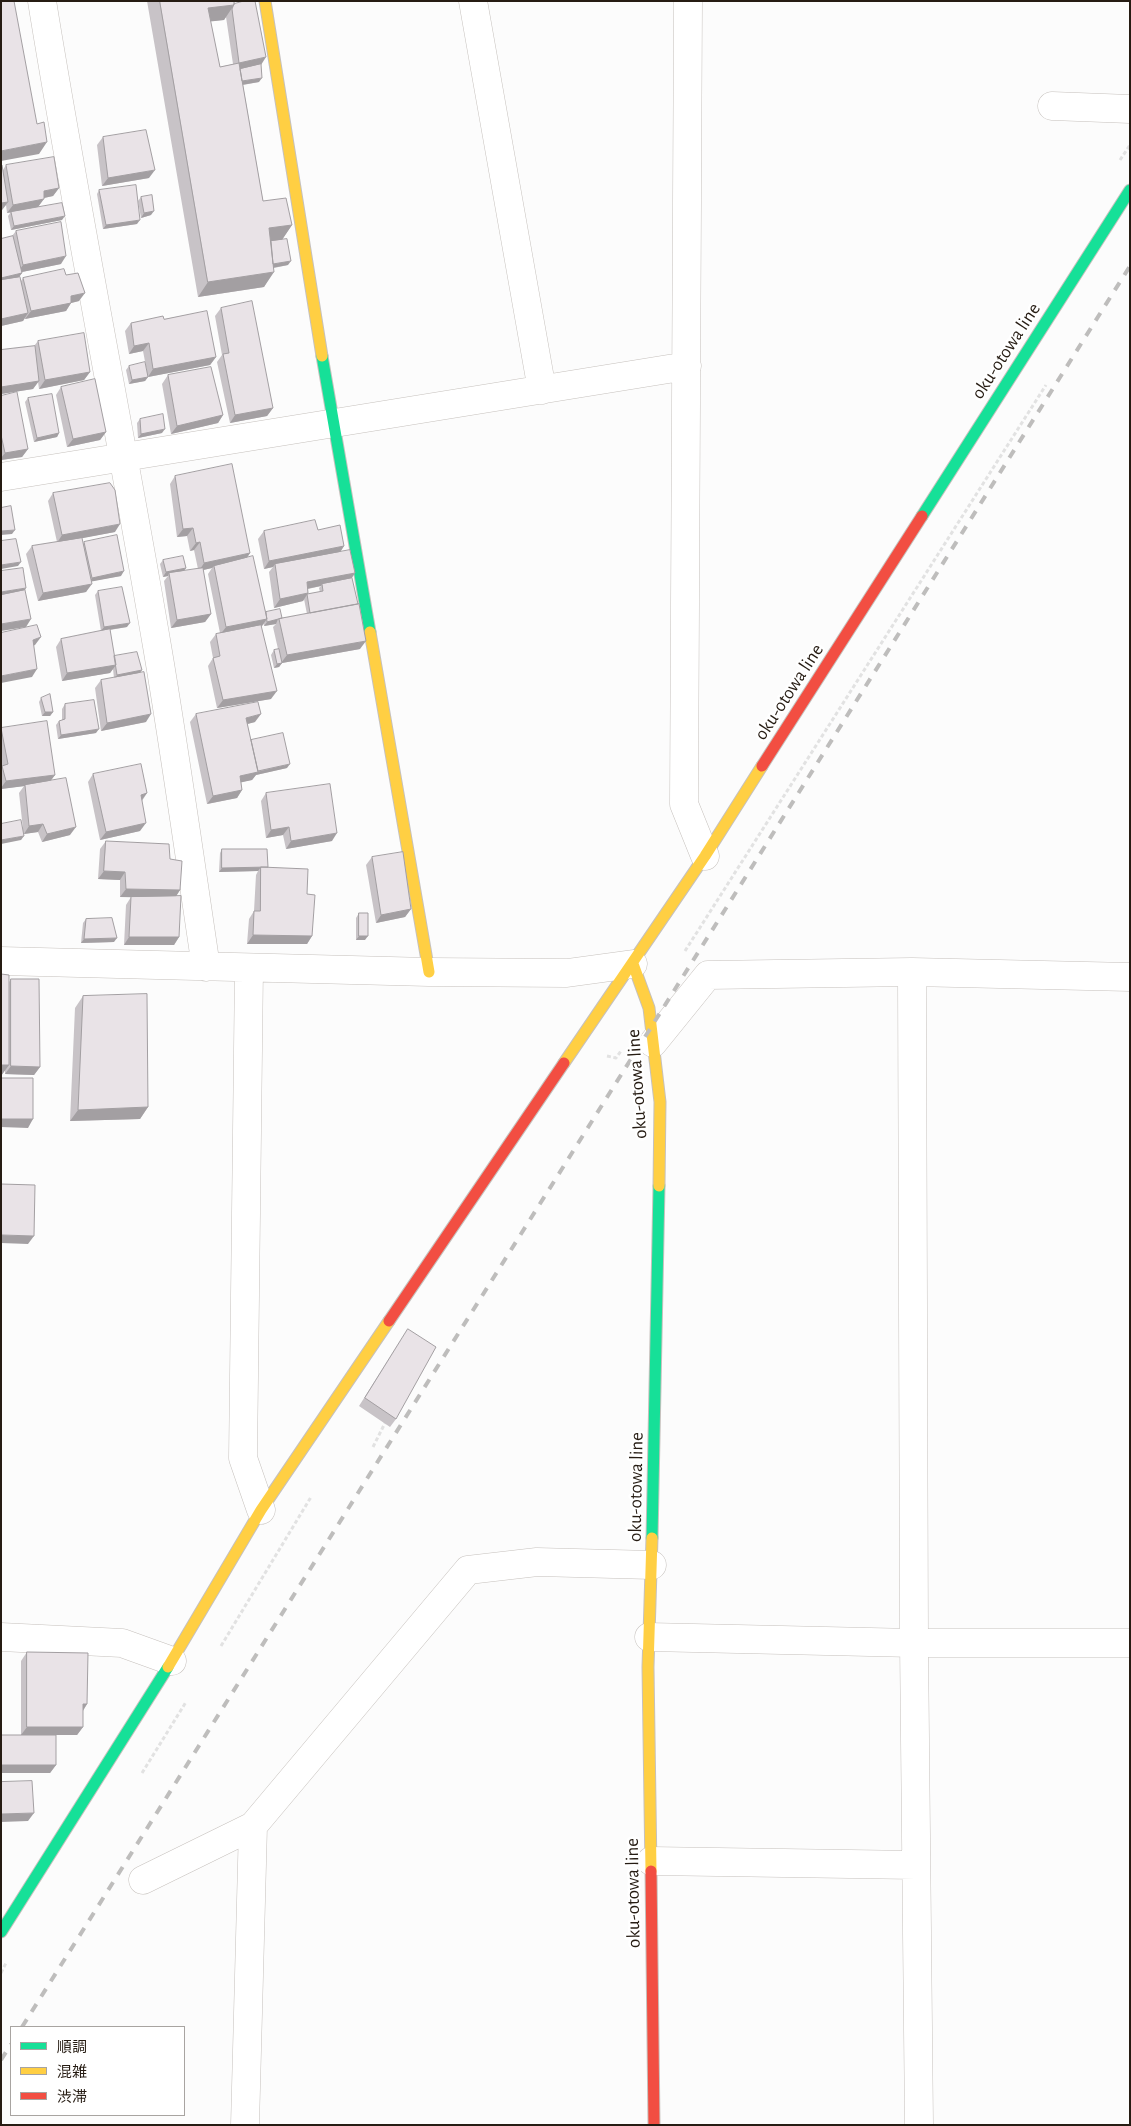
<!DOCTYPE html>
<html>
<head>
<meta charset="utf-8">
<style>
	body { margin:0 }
	#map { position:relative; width:1131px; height:2126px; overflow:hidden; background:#fcfcfc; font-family:"Alegreya Sans","Noto Sans JP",sans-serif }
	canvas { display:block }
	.frame { position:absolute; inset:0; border:2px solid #261c13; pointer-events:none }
	.legend { position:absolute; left:10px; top:2026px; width:175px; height:90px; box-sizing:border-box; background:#fff; border:1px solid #a8a4a1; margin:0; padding:6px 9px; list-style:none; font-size:15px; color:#261c13 }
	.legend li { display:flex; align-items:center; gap:10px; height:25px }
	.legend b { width:25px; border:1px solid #a8a4a1 }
</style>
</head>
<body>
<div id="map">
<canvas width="1131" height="2126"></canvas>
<div class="frame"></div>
<ul class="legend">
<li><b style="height:6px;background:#16e098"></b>順調</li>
<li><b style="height:6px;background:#ffcf43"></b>混雑</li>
<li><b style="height:6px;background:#f24e42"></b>渋滞</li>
</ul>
</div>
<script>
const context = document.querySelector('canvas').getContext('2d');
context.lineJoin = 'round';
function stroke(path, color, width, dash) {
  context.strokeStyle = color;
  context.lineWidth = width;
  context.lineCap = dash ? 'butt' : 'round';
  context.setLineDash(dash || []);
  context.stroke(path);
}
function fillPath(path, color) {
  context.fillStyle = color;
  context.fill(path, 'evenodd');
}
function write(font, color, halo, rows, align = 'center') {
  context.font = font + ' "Alegreya Sans",sans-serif';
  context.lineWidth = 5;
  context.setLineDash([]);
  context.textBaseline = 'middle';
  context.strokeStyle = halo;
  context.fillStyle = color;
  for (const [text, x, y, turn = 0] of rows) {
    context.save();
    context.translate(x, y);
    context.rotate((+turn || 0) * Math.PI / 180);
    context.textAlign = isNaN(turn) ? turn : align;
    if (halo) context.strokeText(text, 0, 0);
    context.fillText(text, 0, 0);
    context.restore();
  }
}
const path = new Path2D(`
	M1120,160l10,-15
	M685,951l361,-566
	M607,1056l9,2 5,-7
	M373,1447l12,-24
	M221,1646l90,-149
	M142,1773l44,-71
	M1,1973l5,-10`);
const street = new Path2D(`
	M42,1c35,216 78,429 115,645 18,106 33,214 49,321
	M473,1l69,389
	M688,1l-4,803 21,52
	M1052,106l78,3
	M1,477l686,-111
	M1,961l428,11 138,1 66,-9
	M249,968l-6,490 18,52
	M912,972l2,671 5,482
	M653,1043l55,-68 204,-3 218,5
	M1,1637l121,6 50,18
	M649,1637l265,6h216
	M651,1861l265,4
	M143,1880l110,-54 215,-256 69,-8 115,3
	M245,2125l8,-299`);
const fast = new Path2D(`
	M322,356l48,276
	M922,516l208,-326
	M652,1538l7,-352
	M1,1932l167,-265`);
const slow = new Path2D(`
	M265,1l57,355
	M370,632l59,340
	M633,964l16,44 11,94 -1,84
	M564,1063l141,-207 57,-90
	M168,1667l93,-157 128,-189
	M651,1871l-3,-204 4,-129`);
const jam = new Path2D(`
	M762,766l160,-250
	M389,1321l175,-258
	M651,1871l3,254`);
const rail = new Path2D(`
	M22,2027l1108,-1761
	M1,2060l10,-16`);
const wall = new Path2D(`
	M147,1h87l27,63 -2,18 -16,3 20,116 29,24 -10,14 6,26 -14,3 -10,19 -66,10zM226,17l7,47 -13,3 -10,-46 14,-1z
	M103,137l46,41 -47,8 -5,-41z
	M6,165l53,23 -6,8 -9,2 -6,9 -31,6 -1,-8 -4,5 1,-40z
	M99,190l38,34 -34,5 -6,-35z
	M141,197l10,18 -10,3 -3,-17z
	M11,212l51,8 -51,10 -3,-14z
	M16,231l45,33 -39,8v1l-3,4 2,4 2,-3 43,-3 13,26 -8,2 -5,8 -41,8v-1l-2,3 -22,5v-87l11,-3z
	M221,308l52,100 -6,8 -37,7 -13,-61 5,-7 -7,-39z
	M164,319l52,38 -6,8 -62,12 -3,4 -16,3 -3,-14 3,-4 18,6 -4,-21 -14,3 -4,-23 6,-8z
	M38,341l52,31 -6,8 -45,9 -1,-7 -5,7 -32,5v-44l33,-4z
	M168,375l55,40 -5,8 -47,11 -9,-50z
	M61,387l45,45 -6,8 -33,7 -11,-52z
	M1,396l27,53 -6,8 -21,3z
	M28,398l31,35 -2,4 -23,5 -9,-40z
	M140,419l22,14 -24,5 -1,-15z
	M175,476l75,77 -3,4 19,55 16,6 25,-4 -3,-15 -1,2 -29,7 -5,-36 4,-5 -9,2 -6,-30 6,-8 54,-1 26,16 -4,6 11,26 9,71 -78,14 -3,4 -5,1 -3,-13 3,-5 4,-1 -5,-22 3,-3 -12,2v-2l-3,3 10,72 -54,9 -9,-42 5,-8 -3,-16 6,-8 4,-1 -12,-59 4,-6 -9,2 8,44 -6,8 -34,6 -7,-47 4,-5 -5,1 -3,-13 3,-4 23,8 -2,3 14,-2 -4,-19 -4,1 -3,-15 -10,1 -7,-53zM321,586l-2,2 1,4 -12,2v-5z
	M53,493l62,39 -39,7 7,5 1,-2 37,34 -29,5 -6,11 -48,9 -12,-47 6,-8 25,-4 -9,-41z
	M98,591l29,36 -17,3 4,26 28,14 -2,3 6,49 -45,9 -6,-43 6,-8 13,-2 -1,-9 -3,4 -48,8 -6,-34 5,-8 40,-8 -6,-36z
	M41,698l12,14 -3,4h-8l-3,-14z
	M65,704l31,29 -38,6 -2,-14 3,-4 3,-1v-11z
	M196,714l59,8 -8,2 4,16 36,28 -31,7 -4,5 -11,2 1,8 -5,8 -30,6 -17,-82z
	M1,728l54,47 -5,6 20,54 -28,7 -4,-10 -14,2 -3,6 2,-11 -4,-36 5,-7 -23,3z
	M93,774l54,19 -5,8 -2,30 -40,9 -12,-58z
	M266,793l66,48 -46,8 -3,-14 -17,3 -5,-37z
	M106,841l64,18 10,31 -4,6 3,41 -5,8h-50l2,-40 5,-8h-11v-17l-22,-1 2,-30z
	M222,849l46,18 39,27 5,42 -5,8h-60l2,-25 5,-8 2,-36 2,-4 -39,1 1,-19z
	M372,857l39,52 -6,8 -29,6 -10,-58z
	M359,913l6,27h-9v-22z
	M86,919l28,23 -33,1 2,-20z
	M11,979l29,88 -6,8 -29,-1v-4l-4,6 8,-94z
	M83,996l65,111 -8,12 -70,2 5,-113z
	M408,1329l-12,90 -6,8 -31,-21z
	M27,1652l60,52 -4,7v16l-6,8h-36l15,30 -6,8 -29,-38v-74z`);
const shadedWall = new Path2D(`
	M234,5l-10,15 -27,3 11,-15z
	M266,57l-5,8 -27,6 5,-8z
	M262,78l-3,4 -24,4 3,-4z
	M47,142l-8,12 -38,7v-10z
	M155,170l-6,8 -47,8 6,-8z
	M59,188l-6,8 -14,3 5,-8z
	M44,199l-6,8 -31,6 6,-8z
	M8,202l-6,8h-1v-7z
	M154,211l-3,4 -10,3 3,-5z
	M65,216l-3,4 -51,10 3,-4z
	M140,220l-3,4 -34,5 3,-4z
	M292,225l-10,15 -23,3 10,-15z
	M66,256l-5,8 -44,9 6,-8z
	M291,261l-3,4 -22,4 3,-4z
	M274,272l-10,15 -66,10 10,-15z
	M22,273l-6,8 -15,4v-7z
	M85,293l-6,8 -8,2 -5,8 -41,8 6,-8 40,-15z
	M28,313l-5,8 -22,5v-7z
	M149,343l-6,8 -14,3 5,-8z
	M216,357l-6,8 -62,12 5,-8z
	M90,372l-6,8 -45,9 6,-9z
	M148,377l-3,4 -16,3 3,-4z
	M39,381l-6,8 -32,5v-7z
	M273,408l-6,8 -37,7 5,-8z
	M223,415l-5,8 -47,11 6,-8z
	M165,429l-3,4 -24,5 3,-4z
	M106,432l-6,8 -33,7 6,-8z
	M59,433l-2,4 -23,5 3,-4z
	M28,449l-6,8 -21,3v-2l4,-5z
	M120,524l-5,8 -58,11 5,-8z
	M193,528l-6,8 -10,1 6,-8z
	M15,530l-3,4 -11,1v-4z
	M200,542l-6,8 -4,1 6,-8z
	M344,546l-5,8 -64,10 -2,3 -9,2 5,-8z
	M250,553l-5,8 -31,5 -2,2 -13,3 5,-8z
	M21,562l-3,4 -17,3v-4z
	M186,568l-3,4 -14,1 -1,3 -5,1 3,-5z
	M124,571l-3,5 -32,6 3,-4z
	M355,573l-5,8 -28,3 -1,2 -20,4 6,-8z
	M92,584l-6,8 -48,9 5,-8z
	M26,588l-2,4 -23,4v-4z
	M308,593l-5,8 -29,7 6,-9z
	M211,614l-6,8 -34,6 6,-8z
	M31,619l-5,8 -25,4v-7z
	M267,619l-6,8 -41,8 6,-8z
	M278,619l-2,5 -12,2 3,-4z
	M130,623l-3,4 -26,4 3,-4z
	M41,637l-6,8 -8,3 6,-8z
	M366,641l-6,8 -78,14 -3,4 -5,1 3,-4 4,-1 6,-8z
	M116,665l-6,8 -48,8 5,-8z
	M37,669l-5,8 -31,6v-7z
	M142,670l-3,4 -25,5 3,-4z
	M277,691l-6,8 -54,9 6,-8z
	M45,712h8l-3,4h-8z
	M151,714l-5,8 -45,9 6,-8z
	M261,714l-6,8 -15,4 6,-8z
	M99,729l-3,4 -38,6 3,-4z
	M290,764l-3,4 -31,7 -4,5 -18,4 6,-8z
	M55,775l-6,8 -48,6v-1l5,-7z
	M242,790l-5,8 -30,6 6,-8z
	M147,793l-6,8v-6z
	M146,823l-6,8 -40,9 6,-8z
	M43,824l-5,8 -14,2 5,-8z
	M76,827l-6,8 -28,7 5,-8z
	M289,827l-6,8 -17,3 5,-8z
	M337,833l-5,8 -46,8 5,-8z
	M24,836l-3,4 -20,4v-4z
	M261,867l-3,4 -39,1 3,-4z
	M104,871l21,1 -5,8 -22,-1z
	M126,889l54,1 -5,8 -55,-1z
	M411,909l-6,8 -29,6 5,-8z
	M253,935l59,1 -5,8h-60z
	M359,936h9l-3,4h-9z
	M129,937h50l-5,8h-50z
	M117,938l-3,4 -33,1 3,-4z
	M1,1065h8l-8,11z
	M11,1066l29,1 -6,8 -29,-1z
	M148,1107l-8,12 -70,2 8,-11z
	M1,1119h32l-5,9 -27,-1z
	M2,1235l32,1 -6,8 -27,-1z
	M83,1704h4l-5,8z
	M27,1727h56l-6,8h-56z
	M1,1765h55l-6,8h-49z
	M34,1813l-6,8 -27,1v-8z`);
const building = new Path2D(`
	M1,1h13l23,123 7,-2 3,20 -46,9z
	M160,1h74v4l-26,3 12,59 19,-4 24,138 23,-3 6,27 -23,3 5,44 -66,10z
	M244,1h11l11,56 -27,6 -7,-54 2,-5z
	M261,64l1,14 -20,3 -2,-12z
	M146,130l9,40 -47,8 -5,-41z
	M54,157l5,31 -15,3v8l-31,6 -7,-40z
	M1,165h1l6,37 -7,1z
	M136,185l4,35 -34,5 -7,-35z
	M152,195l2,16 -10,2 -3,-16z
	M62,203l3,13 -51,10 -3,-14z
	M61,222l5,34 -43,9 -7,-34z
	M13,236l9,37 -21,5v-39z
	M287,239l4,22 -18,3 -2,-23z
	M64,269l2,6 12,-2 7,20 -14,3v7l-40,8 -8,-33z
	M20,277l8,36 -27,6v-39z
	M252,301l21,107 -38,7 -12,-61 6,-1 -8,-45z
	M207,311l9,46 -63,12 -4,-26 -15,3 -3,-23 32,-7 1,3z
	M84,333l6,39 -45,8 -7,-39z
	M35,346l4,35 -38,6v-37z
	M145,362l3,15 -16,3 -3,-14z
	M211,367l12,48 -46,11 -9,-51z
	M95,379l11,53 -33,7 -12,-52z
	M17,392l11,57 -23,4 -4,-18v-39z
	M52,394l7,39 -22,5 -9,-40z
	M163,414l2,15 -24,5 -1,-15z
	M232,464l18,89 -46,10 -4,-21 -4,1 -3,-15 -10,1 -8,-53z
	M110,483l5,7 5,34 -58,11 -9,-42z
	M11,506l4,24 -14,1v-23z
	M315,520l3,10 22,-5 4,21 -75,15 -5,-30z
	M117,535l7,36 -32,7 -8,-36z
	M82,538l10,46 -49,9 -11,-47z
	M16,539l5,23 -20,3v-24z
	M350,550l5,23 -48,9 1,11 -28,6 -5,-35z
	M183,556l3,12 -20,4 -3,-12z
	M253,556l14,63 -41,8 -12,-61z
	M23,568l3,20 -25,4v-21z
	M203,568l8,46 -34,6 -8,-47z
	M352,578l6,26 -48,9 -3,-19 16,-3 -1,-7z
	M122,587l8,36 -26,4 -6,-36z
	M25,590l6,29 -30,5v-29z
	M359,604l7,37 -79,14 -8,-36z
	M280,609l2,9 -15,4 -1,-10z
	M37,625l4,12 -8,3 4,29 -36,7v-43z
	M261,625l16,66 -54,9 -10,-42 7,-2 -4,-22z
	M110,629l6,36 -49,8 -6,-34z
	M279,649l3,14 -5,1 -3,-14z
	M137,652l5,18 -25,5 -3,-19z
	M144,672l7,42 -44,9 -6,-43z
	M50,694l3,18h-8l-4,-14z
	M94,700l5,29 -38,6 -2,-14 6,-2v-15z
	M258,702l3,12 -15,4 12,54 -18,4 2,14 -29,6 -17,-82z
	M47,721l8,54 -49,6 -4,-15 6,-2 -7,-36z
	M283,733l7,31 -32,7 -7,-31z
	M141,764l6,29 -6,2 5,28 -40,9 -13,-58z
	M66,778l10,49 -29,7 -4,-10 -14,2 -4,-41z
	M330,784l7,49 -46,8 -2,-14 -18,3 -5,-37z
	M21,820l3,16 -23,4v-16z
	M106,841l63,3 1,15 12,2 -2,29 -54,-1 -1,-17 -21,-1z
	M222,849h45l1,18 -46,1z
	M403,852l8,57 -30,6 -9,-58z
	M261,867l47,2 -1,25 8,1 -3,41 -59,-1 1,-24h6z
	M181,896l-2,41h-50l2,-40z
	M359,913h9v23h-9z
	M112,918l5,20 -33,1 2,-20z
	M1,974l8,1v90h-8z
	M11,979h28l1,88 -29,-1z
	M147,994l1,113 -70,3 5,-114z
	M1,1078h32v41h-32z
	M1,1184l34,1 -1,51 -32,-1z
	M408,1329l28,18 -40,72 -31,-21z
	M27,1652l61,1 -1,51h-4v23h-56z
	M1,1735h55v30h-55z
	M32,1781l2,32 -33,1v-32z`);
const streetNames = [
	["oku-otowa line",1006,351,-57],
	["oku-otowa line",789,692,-57],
	["oku-otowa line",637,1084,-94],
	["oku-otowa line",636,1487,-89],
	["oku-otowa line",633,1893,-91]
];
stroke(street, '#c6c1bd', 29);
stroke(fast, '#c6c1bd', 13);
stroke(slow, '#c6c1bd', 13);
stroke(jam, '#c6c1bd', 13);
stroke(path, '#e2e2e2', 3, [4, 2.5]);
stroke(street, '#fff', 28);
stroke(fast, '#16e098', 11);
stroke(slow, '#ffcf43', 11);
stroke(jam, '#f24e42', 11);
stroke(rail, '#bebdbc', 4, [9, 9]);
fillPath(wall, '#c8c3c7');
fillPath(shadedWall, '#a39fa2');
fillPath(building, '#e9e3e7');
stroke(building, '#a39fa2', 1);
write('19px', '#261c13', '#fff', streetNames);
</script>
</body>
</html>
